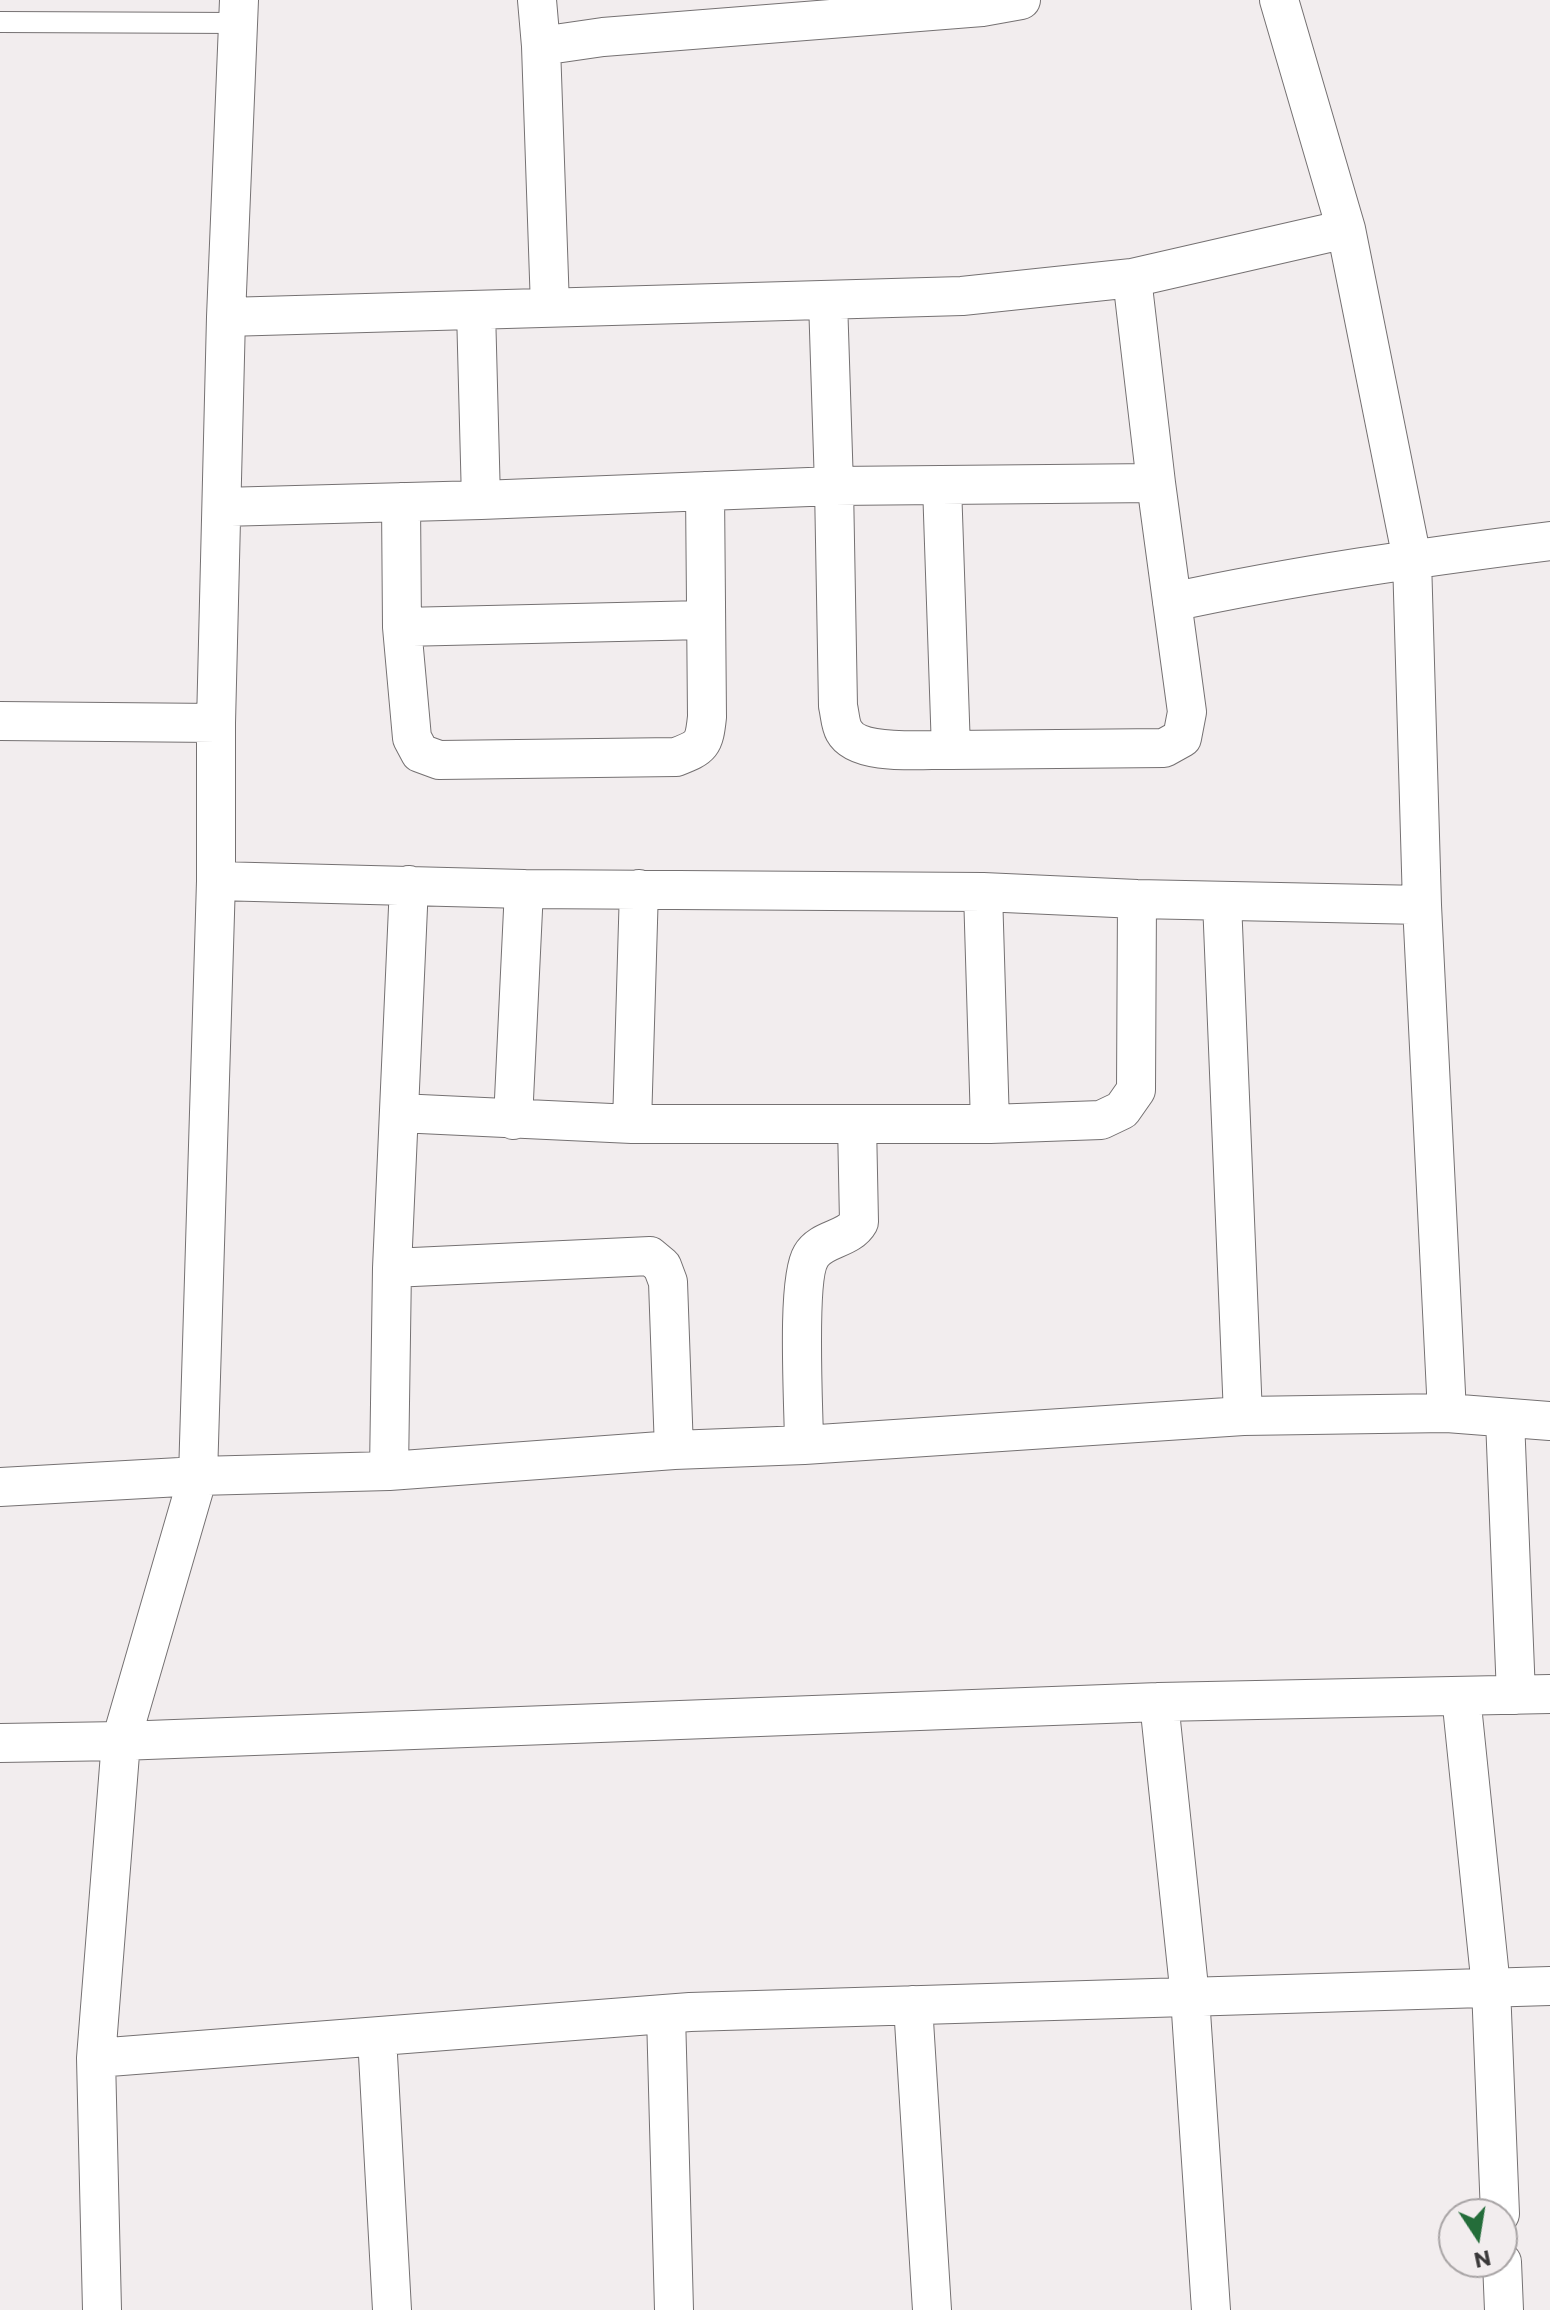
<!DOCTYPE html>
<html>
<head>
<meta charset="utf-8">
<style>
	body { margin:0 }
	#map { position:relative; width:1550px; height:2310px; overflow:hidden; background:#f2edee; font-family:Commissioner,sans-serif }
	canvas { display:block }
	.north { position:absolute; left:1438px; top:2198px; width:80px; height:80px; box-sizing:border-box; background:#f2edee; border:2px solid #a8a4a5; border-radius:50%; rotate:168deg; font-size:22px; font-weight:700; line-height:32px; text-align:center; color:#393738 }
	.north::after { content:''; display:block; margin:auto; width:28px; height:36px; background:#246d3a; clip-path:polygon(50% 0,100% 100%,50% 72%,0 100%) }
</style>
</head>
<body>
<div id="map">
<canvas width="1550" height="2310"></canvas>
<div class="north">N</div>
</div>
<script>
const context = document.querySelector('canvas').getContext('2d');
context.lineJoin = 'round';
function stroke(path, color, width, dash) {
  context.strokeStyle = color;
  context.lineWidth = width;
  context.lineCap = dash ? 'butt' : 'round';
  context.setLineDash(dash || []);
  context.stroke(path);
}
const service = new Path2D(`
	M0,22l238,1`);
const minor = new Path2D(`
	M537,0l4,46 9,261
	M1279,0l67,229 66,330 10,346 25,508
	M541,46l62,-9 379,-30 39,-7
	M828,300l6,186 4,220c2,8 2,18 6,25 14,26 81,18 107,19
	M476,310l5,190
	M226,317l736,-21 170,-18 214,-49
	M942,485l9,265 213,-2 18,-10 5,-26 -31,-229
	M401,502l1,125 10,111 8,15 19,7 237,-3c26,-10 28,-12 31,-40l-2,-226
	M222,507l259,-7 353,-14 322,-3 -24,-205
	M1172,602c125,-27 251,-45 378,-61
	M402,627l302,-7
	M0,721l216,2
	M216,881l308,8 459,3 154,7 285,6
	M639,889l-7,235h358l111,-4 21,-10 14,-20 1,-191
	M983,892l7,232
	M1222,901l21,515
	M399,1113l233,11
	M513,1120l11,-231
	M392,1268l258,-12 12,10 6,16 6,168
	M1505,1419l11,276
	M804,1445c0,-35 -8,-165 7,-189 10,-18 38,-16 48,-34l-2,-98
	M389,1471l3,-203 17,-383
	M0,1487l198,-11 191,-5 285,-21 130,-5 439,-29 204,-3 103,8
	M1461,1696l30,291 9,227
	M1159,1702l31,295 21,313
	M0,1743l121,-2 1038,-39 391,-8
	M913,2005l19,305
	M666,2015l8,295
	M377,2037l15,273
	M96,2058l594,-46 860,-26
	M1502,2262l2,48
	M102,2310l-6,-252 25,-317 77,-265 18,-595v-158l10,-406 13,-317`);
stroke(service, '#757172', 22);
stroke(minor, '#757172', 40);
stroke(service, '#fff', 20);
stroke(minor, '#fff', 38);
</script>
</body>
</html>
